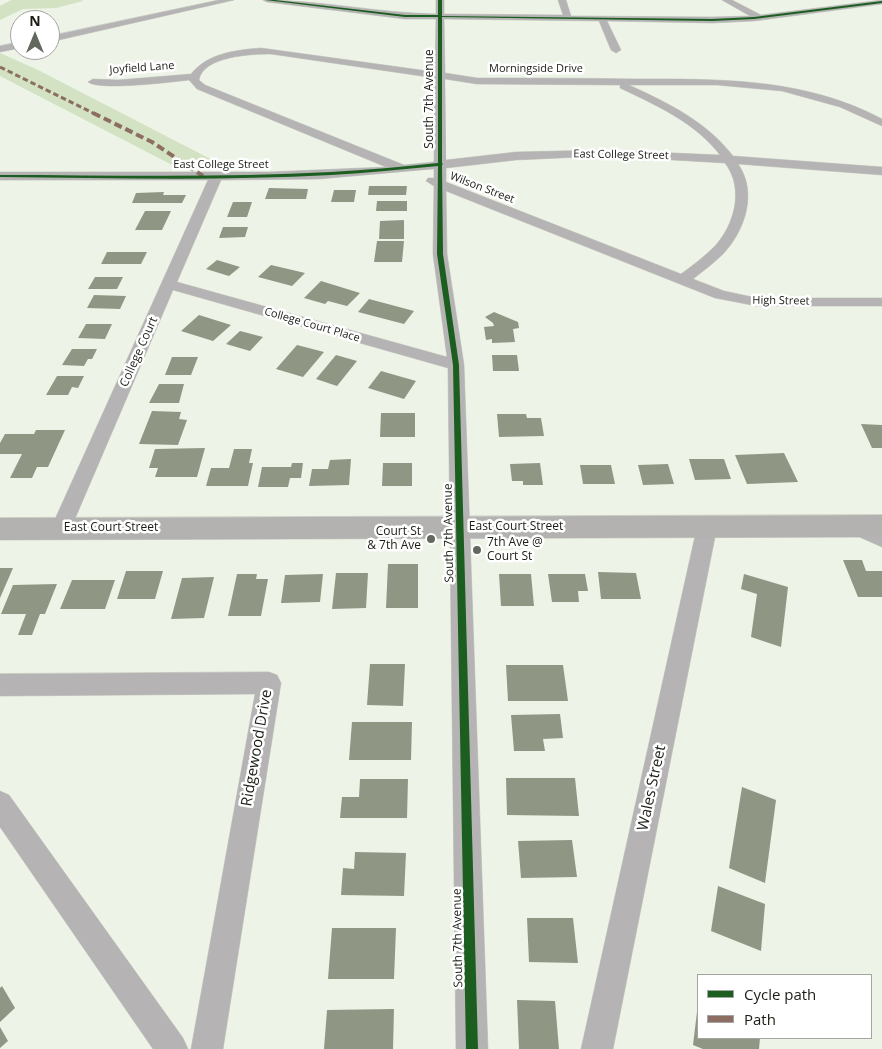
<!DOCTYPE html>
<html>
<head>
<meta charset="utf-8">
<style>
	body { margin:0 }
	#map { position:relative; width:882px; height:1049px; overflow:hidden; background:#edf3e6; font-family:"Open Sans",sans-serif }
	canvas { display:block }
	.legend { position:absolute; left:697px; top:974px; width:175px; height:65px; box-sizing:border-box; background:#fff; border:1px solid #a3a5a1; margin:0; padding:6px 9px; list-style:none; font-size:15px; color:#191d14 }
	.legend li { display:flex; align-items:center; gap:10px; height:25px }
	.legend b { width:25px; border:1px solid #a3a5a1 }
	.north { position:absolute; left:10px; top:10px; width:50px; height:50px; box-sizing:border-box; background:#fff; border:1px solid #a3a5a1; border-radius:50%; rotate:0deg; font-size:14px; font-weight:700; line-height:20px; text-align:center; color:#191d14 }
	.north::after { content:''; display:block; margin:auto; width:18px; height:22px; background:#63685e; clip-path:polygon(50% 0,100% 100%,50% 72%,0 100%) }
</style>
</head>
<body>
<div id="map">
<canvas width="882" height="1049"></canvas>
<ul class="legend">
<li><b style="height:6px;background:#1b5e20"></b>Cycle path</li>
<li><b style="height:6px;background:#8d6e63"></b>Path</li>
</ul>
<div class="north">N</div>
</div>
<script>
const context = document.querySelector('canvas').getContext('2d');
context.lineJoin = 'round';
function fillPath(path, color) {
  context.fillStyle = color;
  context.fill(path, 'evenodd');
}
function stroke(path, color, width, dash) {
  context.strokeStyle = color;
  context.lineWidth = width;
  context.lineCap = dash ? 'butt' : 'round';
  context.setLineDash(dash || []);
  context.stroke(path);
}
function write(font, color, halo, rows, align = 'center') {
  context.font = font + ' "Open Sans",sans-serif';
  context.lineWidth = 5;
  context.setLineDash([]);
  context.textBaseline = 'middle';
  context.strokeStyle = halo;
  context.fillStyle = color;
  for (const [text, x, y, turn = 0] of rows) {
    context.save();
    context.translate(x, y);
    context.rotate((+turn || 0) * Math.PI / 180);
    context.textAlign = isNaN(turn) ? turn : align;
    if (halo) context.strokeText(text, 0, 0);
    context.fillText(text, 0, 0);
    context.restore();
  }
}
const green = new Path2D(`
	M11,0h71l1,1 -27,7 -33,1 -23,11v-14z
	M0,53l38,17 188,97h-50l-176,-91z`);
const building = new Path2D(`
	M369,186h38l-1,9h-38z
	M269,188l39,1 -2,10h-41z
	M334,190h22l-2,12h-23z
	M164,192l-1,3h23l-4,8h-50l4,-10z
	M377,201h30v10h-31z
	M233,202h19l-5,15h-20z
	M145,211h26l-9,19h-27z
	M404,220v19h-25l1,-18z
	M223,227h25l-3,10 -26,1z
	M377,241h27l-2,21h-28z
	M107,252h40l-6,12h-40z
	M217,260l23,7 -11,9 -23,-7z
	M271,265l34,8 -13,13 -34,-9z
	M95,277h28l-6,12h-29z
	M321,281l39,12 -13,13 -19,-5 -3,3 -21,-6z
	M94,295l32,1 -6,13 -33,-1z
	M369,299l45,12 -10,13 -46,-12z
	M494,312l24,10 1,6 -6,1 2,13 -23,1v-4l-6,1 -2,-13 10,-1 -1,-3 -8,-6z
	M199,315l32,10 -18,16 -32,-10z
	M86,324h26l-7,15 -27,-1z
	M240,331l23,6 -13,14 -24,-7z
	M297,345l27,7 -21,25 -27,-8z
	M72,349h25l-5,10h-4l-4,7 -22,-1z
	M336,355l21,6 -20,25 -21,-7z
	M492,355h25l2,16h-26z
	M172,357h26l-7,18h-26z
	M381,371l35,10 -12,18 -36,-11z
	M57,376h27l-6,12 -6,-1 -4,8h-22z
	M159,384h25l-5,19h-30z
	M152,411l29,1 -2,7 8,1 -9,25 -39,-1z
	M381,413h34v24h-35z
	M497,414h29l1,4h14l3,18 -45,1z
	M861,424l21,1v23h-10z
	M36,430h29l-17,37h-11l-5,11h-22l12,-24h-22v-11l5,-9h29z
	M205,448l-8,29h-42l3,-9h-9l6,-19z
	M234,449h18l-3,14h4l-5,23h-42l5,-18h18z
	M784,453l14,29 -51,2 -12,-29z
	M351,459l-2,26 -40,1 3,-17h16l2,-9z
	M689,459h35l7,20 -36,1z
	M292,463h11l-2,15h-11l-2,9h-30l4,-20h29z
	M383,463h29v23h-30z
	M540,463l3,22h-20v-4h-11l-2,-17z
	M668,464l6,20 -31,1 -5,-20z
	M580,465h31l4,19h-32z
	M843,560h19l4,11h16v26h-24z
	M388,564h30v44h-32z
	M0,568h13l-13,30z
	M126,571h37l-8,28h-38z
	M598,572l38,1 5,26h-40z
	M336,573h32l-2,35 -34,1z
	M237,574h20l-1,5h12l-7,37h-33z
	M323,574l-3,28 -39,1 4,-28z
	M499,574h32l3,32h-33z
	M548,574h37l3,17h-10l1,11h-27z
	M744,574l44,13 -7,60 -30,-10 6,-43 -16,-5z
	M214,577l-10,41 -33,1 11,-41z
	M72,580h43l-10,29h-45z
	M57,584l-12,30h-5l-8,21h-14l8,-21h-25l12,-29z
	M370,664h35l-2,42 -36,-1z
	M506,665h57l5,36h-60z
	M560,714l3,24 -20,1 2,12h-31l-3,-36z
	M352,722h60l-1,38h-62z
	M506,778h69l4,38 -72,-1z
	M360,779h48l-1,39h-67l2,-21h17z
	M742,787l34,13 -11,83 -36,-15z
	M572,840l5,37 -56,1 -3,-37z
	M355,852l51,1 -2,43 -63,-1 2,-27 11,1z
	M718,886l47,18 -4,47 -50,-20z
	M527,918h46l5,45 -49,-1z
	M332,928h64l-2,51h-66z
	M2,986l13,22 -15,14v-34z
	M517,1000l38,1 4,48h-40z
	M394,1009l-1,40h-69l3,-39z
	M697,1012l1,26h62l-1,11h-56l-10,-4z
	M0,1027l8,14 -8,7z`);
const street = new Path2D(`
	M219,0h15l-184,42v-6z
	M263,0c58,0 115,13 173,14v-14h8v14l119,1 -5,-15h8l5,16 141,1 38,-1 -28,-16h10l29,15 121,-15v4l-128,17 -42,2 -105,-2 14,29 -5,3 -5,-3 -12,-29 -155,-2 1,54 32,5c53,0 107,0 160,1 85,0 168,-1 245,40v7l-42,-19 -58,-16 -65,-6h-88c39,18 77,36 104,71l149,11v8l-144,-11c20,28 7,67 -15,90 -9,9 -20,17 -30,25l31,12 33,7h125v8h-125l-42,-8 -269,-107 1,63 17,111 24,684h-32l-8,-681 -275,-78 -102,238 -3,6 -7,2 -7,-2 -3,-6 157,-348h-208v-8h269l117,-5 -189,-78 -8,-9c-17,2 -91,11 -101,2l5,-3 25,1 73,-6c17,-21 45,-24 70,-26l174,24 1,-53h-31l-138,-17zM271,54l164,24 -1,84 -30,3 -199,-80 -6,-5c4,-24 53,-26 72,-26zM445,79l32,5 143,1v3c36,17 76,35 100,67l-116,-5 -88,2 -70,8zM604,156l121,7c20,26 9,63 -11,84 -10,10 -22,19 -33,27l-235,-92v-14l70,-8zM434,169v9h-6l-2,3 8,5 -1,68 14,103 -270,-75 44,-102 98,-1z
	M20,42v6l-20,4v-6z
	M855,518l27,12v17l-34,-15 -3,-6 3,-6z
	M707,519l7,2 3,6 -104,522h-32l116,-522 3,-6z
	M269,672l8,3 4,8 -58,366h-32l64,-355 -255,2v-22z
	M0,791l9,4 174,243 5,11h-35l-153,-222z`);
const secondary = new Path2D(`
	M882,515v22l-882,3v-22z`);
const quietFar1 = new Path2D(`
	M0,67l95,47`);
const quiet = new Path2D(`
	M93,113l59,29 51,34`);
const cycleway = new Path2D(`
	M265,0h10l130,15h33v-15h4v16l270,3 42,-2 128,-16v2l-128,16 -42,2 -270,-4v146l1,1 -1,1 1,89 16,111 19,684h-12l-13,-684 -16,-111 1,-88c-36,3 -71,7 -107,9 -110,6 -221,3 -331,2v-2c110,0 221,3 331,-3 36,-2 71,-5 107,-9v-146h-33z`);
const markers = [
	[431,539,5,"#63685e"],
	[477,550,5,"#63685e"]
];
const farStreetnames = [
	["Joyfield Lane",142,68,-4],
	["Morningside Drive",536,69],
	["East College Street",621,155,1],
	["East College Street",221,165],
	["Wilson Street",482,188,21],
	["High Street",781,301,1],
	["College Court Place",312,325,16]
];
const streetNames = [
	["South 7th Avenue",430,99,-90],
	["College Court",139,352,-66],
	["East Court Street",516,527],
	["East Court Street",111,528],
	["South 7th Avenue",449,533,-91],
	["South 7th Avenue",458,938,-91]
];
const poiNames = [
	["Court St",421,532],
	["& 7th Ave",421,546],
	["7th Ave @",487,543,"left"],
	["Court St",487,557,"left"]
];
const nearStreetnames = [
	["Ridgewood Drive",257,748,-80],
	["Wales Street",652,788,-78]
];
fillPath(green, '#d3e2c2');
fillPath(building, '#8f9784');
stroke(street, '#cbd0c5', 1);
stroke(secondary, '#cbd0c5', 1);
fillPath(street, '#b5b3b4');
fillPath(secondary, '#b3b2b1');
stroke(quietFar1, '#8d6e63', 3, [5.5, 3]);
stroke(quiet, '#8d6e63', 4, [8, 4]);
fillPath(cycleway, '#1b5e20');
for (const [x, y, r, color] of markers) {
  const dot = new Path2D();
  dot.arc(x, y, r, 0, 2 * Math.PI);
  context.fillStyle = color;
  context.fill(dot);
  stroke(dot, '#fff', 2);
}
write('11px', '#191d14', '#fff', farStreetnames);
write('12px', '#191d14', '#fff', streetNames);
write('12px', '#191d14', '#fff', poiNames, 'right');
write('15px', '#191d14', '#fff', nearStreetnames);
</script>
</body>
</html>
